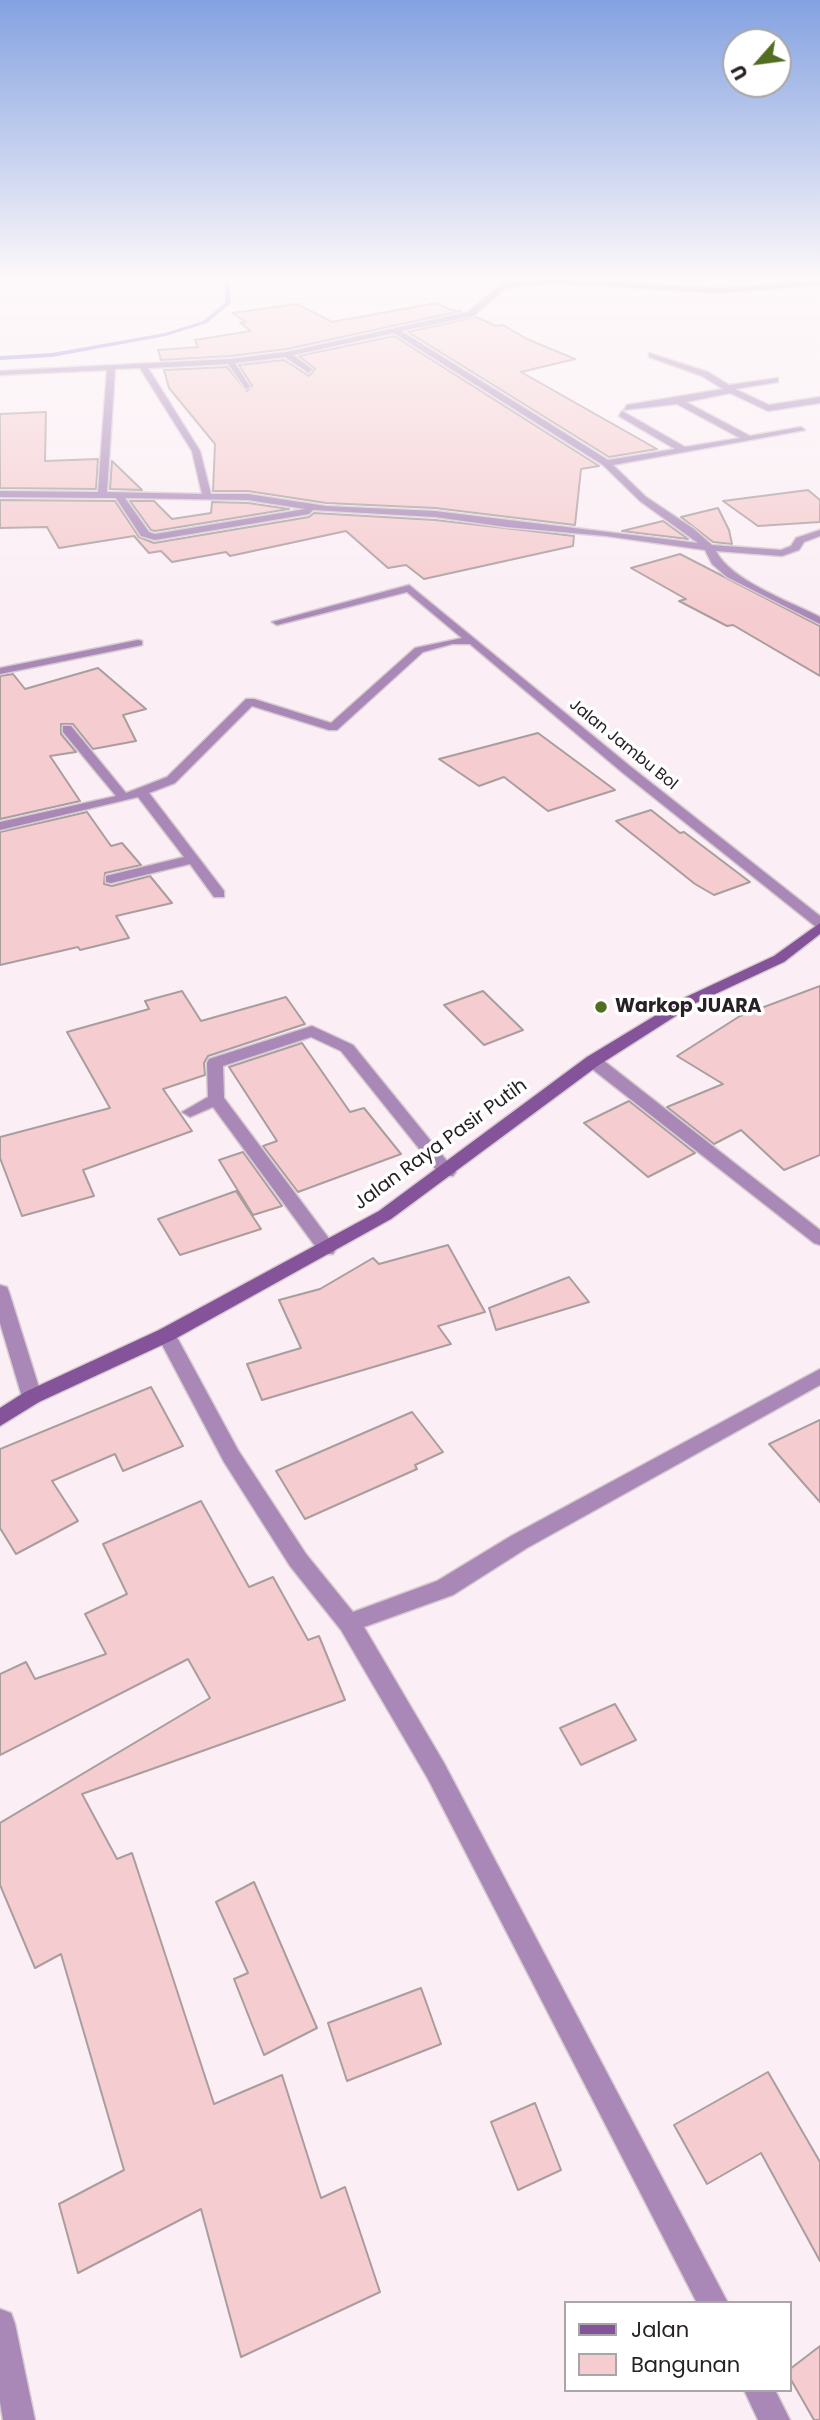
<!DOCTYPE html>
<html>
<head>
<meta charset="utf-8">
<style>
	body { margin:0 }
	#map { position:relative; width:820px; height:2420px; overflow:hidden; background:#fbeff5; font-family:Poppins,sans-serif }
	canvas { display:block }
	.legend { position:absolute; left:564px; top:2301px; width:228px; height:91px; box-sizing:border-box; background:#fff; border:2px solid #a8a6a7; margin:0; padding:9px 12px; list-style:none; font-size:21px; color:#262124 }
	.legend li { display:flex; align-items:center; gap:14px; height:35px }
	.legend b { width:35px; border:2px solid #a8a6a7 }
	.north { position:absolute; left:722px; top:28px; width:70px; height:70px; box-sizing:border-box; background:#fff; border:2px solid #a8a6a7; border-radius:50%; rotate:242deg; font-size:19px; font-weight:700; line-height:28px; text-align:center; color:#262124 }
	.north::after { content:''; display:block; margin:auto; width:24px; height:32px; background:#516e22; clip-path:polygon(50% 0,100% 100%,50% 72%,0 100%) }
</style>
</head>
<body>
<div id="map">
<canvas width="820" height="2420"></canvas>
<ul class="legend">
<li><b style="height:9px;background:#855399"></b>Jalan</li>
<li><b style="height:19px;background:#f5cccf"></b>Bangunan</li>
</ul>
<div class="north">U</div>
</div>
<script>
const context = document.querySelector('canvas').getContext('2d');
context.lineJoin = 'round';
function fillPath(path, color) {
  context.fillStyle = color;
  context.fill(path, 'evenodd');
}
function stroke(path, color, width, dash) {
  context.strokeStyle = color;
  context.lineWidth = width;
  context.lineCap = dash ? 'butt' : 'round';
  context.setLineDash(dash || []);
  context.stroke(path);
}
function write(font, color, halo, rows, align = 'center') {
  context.font = font + ' Poppins,sans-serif';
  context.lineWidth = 7;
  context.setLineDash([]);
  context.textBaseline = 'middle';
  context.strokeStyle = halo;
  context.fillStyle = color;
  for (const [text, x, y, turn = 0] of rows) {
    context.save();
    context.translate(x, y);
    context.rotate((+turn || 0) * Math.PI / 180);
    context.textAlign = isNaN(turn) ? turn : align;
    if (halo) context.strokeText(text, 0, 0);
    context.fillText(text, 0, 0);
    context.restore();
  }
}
const stream = new Path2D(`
	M225,278h4l2,25 -24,20 -41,13 -114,21 -52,3v-4l52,-3 113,-20 38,-12 22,-18z`);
const building = new Path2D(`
	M436,303l15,7 10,1 -174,38 -57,7 -69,4 -3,-10 40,-3 -3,-7 56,-9 -11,-8 6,-1 -14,-9 65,-9 35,18z
	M476,317l20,9 7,-1 24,14 48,20 -54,13 136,77 -48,8 -201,-125z
	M394,336l205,130 -18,3 -6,56 -140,-17 -109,-5 -78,-12h-35l2,-47 -46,-56 -5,-18 63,-3 20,24 5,-5 -13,-21 45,-5 25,16 6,-7 -16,-13z
	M46,412l-1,49 53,-2 -2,30 -96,-1v-74z
	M112,461l30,29 -32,-1z
	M808,490l12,10v22l-62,4 -35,-25z
	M0,500l115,1 24,36 15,6 155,-26 5,-4 121,7 139,16 -1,10 -149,33 -18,-14 -18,3 -42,-37 -116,25 -4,-4 -54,10 -11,-11 -12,2 -15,-17 -75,12 -12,-21 -47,1z
	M130,501h24l18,18 39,-6 1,-11 36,1 41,6 -134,22 -4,-1z
	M718,508l11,22 3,14 -19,-2 -32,-25z
	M663,521l25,18 -66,-8z
	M680,554l140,72v50l-87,-51 -6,1 -48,-25 7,-2 -55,-31z
	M98,668l48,41 -23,6 13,26 -43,8 -20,-25h-12v10l15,18 -26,4 30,45 -80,18v-143l13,-2 12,15z
	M538,733l77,57 -67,21 -44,-34 -25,9 -40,-27z
	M651,810l29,23 4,-1 66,50 -36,13 -19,-11 -79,-63z
	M87,812l24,34 11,-3 19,22 -36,8 -1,11 8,2 38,-10 22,27 -56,13 13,22 -49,12 -2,-3 -78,18v-133z
	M820,986v169l-36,15 -43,-40 -27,14 -47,-37 56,-23 -46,-28 63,-40z
	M182,991l19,30 85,-24 19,27 -97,32 -4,7 1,12 -42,14 29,42 -109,39 11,26 -72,20 -22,-58v-21l110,-29 -43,-76 82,-23 -4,-8z
	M483,991l40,39 -39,15 -40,-40z
	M302,1043l48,69 14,-4 37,46 -103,38 -35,-46 14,-5 -48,-74z
	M629,1101l66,52 -47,24 -64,-54z
	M243,1152l39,54 -29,9 -34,-55z
	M236,1191l25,38 -81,26 -22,-36z
	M448,1245l37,67 -47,14 13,18 -189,56 -15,-36 54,-16 -22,-48 41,-11 53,-31 6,6z
	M569,1277l20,25 -93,28 -7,-22z
	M151,1387l32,59 -60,25 -8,-17 -63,27 26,40 -62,33 -16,-26v-79z
	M412,1412l31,40 -28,13 2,4 -112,50 -29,-48z
	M820,1420v82l-51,-58z
	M201,1501l48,86 24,-10 35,63 11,-4 26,64 -263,94 35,65 15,-6 82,251 68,-29 39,123 24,-11 35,105 -139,65 -40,-148 -123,64 -19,-69 65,-34 -63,-216 -26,14 -35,-83v-62l210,-125 -22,-39 -188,96v-81l26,-12 9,17 71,-25 -21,-40 42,-20 -24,-50z
	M615,1704l21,36 -55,25 -21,-37z
	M254,1882l63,146 -53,27 -30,-76 14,-6 -32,-71z
	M421,1988l20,56 -94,37 -19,-58z
	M768,2072l52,90v99l-59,-108 -54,31 -33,-59z
	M535,2103l26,67 -43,20 -27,-68z
	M820,2346v74h-6l-24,-42v-9z`);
const street = new Path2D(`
	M552,279l167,9 101,-7v4l-101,8 -167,-10 -46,5 -33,28 -72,15 207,129 67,-11 -56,-33 3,-5 63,36 55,-9 -63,-34 -53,6 3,-5 96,-16 -21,-13 -53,-19v-4l59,19 21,13 49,-7v4l-43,7 34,16 51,-8v6l-52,8 -38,-18 -44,9 64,34 51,-9 4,3 -192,35 33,32 48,32 18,16 69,5 10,-4 5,-8 24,-8v6l-16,6 -5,8 -17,6 -66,-5c14,29 75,51 104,66v7l-93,-47 -15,-13 -7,-14 -99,-14 -100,-9 -71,-10 -122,-7 -4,4 -154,26 -14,-4 -25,-38 -116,-1v-6l98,1 9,-122 -107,5v-4l230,-12 57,-7 181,-40 33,-28zM394,333l209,132 37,36 58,42 -263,-32 -109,-5 -78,-12h-37l-11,-43 -52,-83 80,-4 18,25 4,-2 -15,-24 50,-6 24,16 3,-4 -19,-14zM140,368l52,83 10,43 -95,-2 8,-123zM125,498l123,2 57,9 -150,25 -6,-2z
	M409,585l222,182 189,149v11l-5,-1 -192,-153 -153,-129h-18l-29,8 -86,78h-8l-77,-24 -77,77 -26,10 75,98v6h-10l-24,-33 -79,19 -5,-1v-6l78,-19 -46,-60 -138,33v-8l116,-26 -53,-64v-6h8l55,67 41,-16 79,-78h8l77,24 84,-75 47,-10 -55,-46 -130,33 -5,-3z
	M138,640l4,1v4l-142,29v-6z
	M312,1026l41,19 103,127 -3,4h-12l-100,-125 -30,-14 -88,29 1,32 109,146 3,5 -3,5h-12l-108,-147 -23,10 -8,-5 26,-15 -1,-34 2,-4z
	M593,1056l6,1 221,173v15l-6,-2 -227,-178 -2,-4 2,-4z
	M0,1285l7,2 2,5 33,105 -3,5 -7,3 -7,-3 -3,-5 -22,-74z
	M166,1328l7,2 65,120 68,104 47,58 84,-31 74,-45 309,-167v16l-293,163 -74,47 -89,32 80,136 284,540h-31l-269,-524 -87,-149 -51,-64 -66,-104 -67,-127 2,-5z
	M0,2309l11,4 4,11 20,96h-32l-3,-18z
	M744,2390h31l15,30h-32z`);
const secondary = new Path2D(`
	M820,923v11l-36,28 -88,41 -97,62 -208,154 -218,121 -134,62 -39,24v-18l25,-16 134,-62 220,-119 208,-154 99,-60 88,-41z`);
const markers = [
	[601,1007,7,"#516e22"]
];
const farStreetnames = [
	["Jalan Jambu Bol",623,745,39]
];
const poiNames = [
	["Warkop JUARA",615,1007]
];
const streetNames = [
	["Jalan Raya Pasir Putih",441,1145,-36]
];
fillPath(stream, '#8e88d7');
fillPath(building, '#f5cccf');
stroke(building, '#aa9d9e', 2);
stroke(street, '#d5cacf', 3);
stroke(secondary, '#d5cacf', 3);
fillPath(street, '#a988b8');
fillPath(secondary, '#855399');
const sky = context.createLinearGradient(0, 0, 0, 617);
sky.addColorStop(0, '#84a2e1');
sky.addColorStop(0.45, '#fdf8fa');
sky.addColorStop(1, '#fdf8fa00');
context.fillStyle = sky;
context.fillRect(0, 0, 820, 617);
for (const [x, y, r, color] of markers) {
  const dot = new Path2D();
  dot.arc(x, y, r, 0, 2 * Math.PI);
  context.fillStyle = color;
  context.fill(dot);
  stroke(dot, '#fff', 2.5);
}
write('16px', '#262124', '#fff', farStreetnames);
write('bold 19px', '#262124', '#fff', poiNames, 'left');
write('19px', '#262124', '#fff', streetNames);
</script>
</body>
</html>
